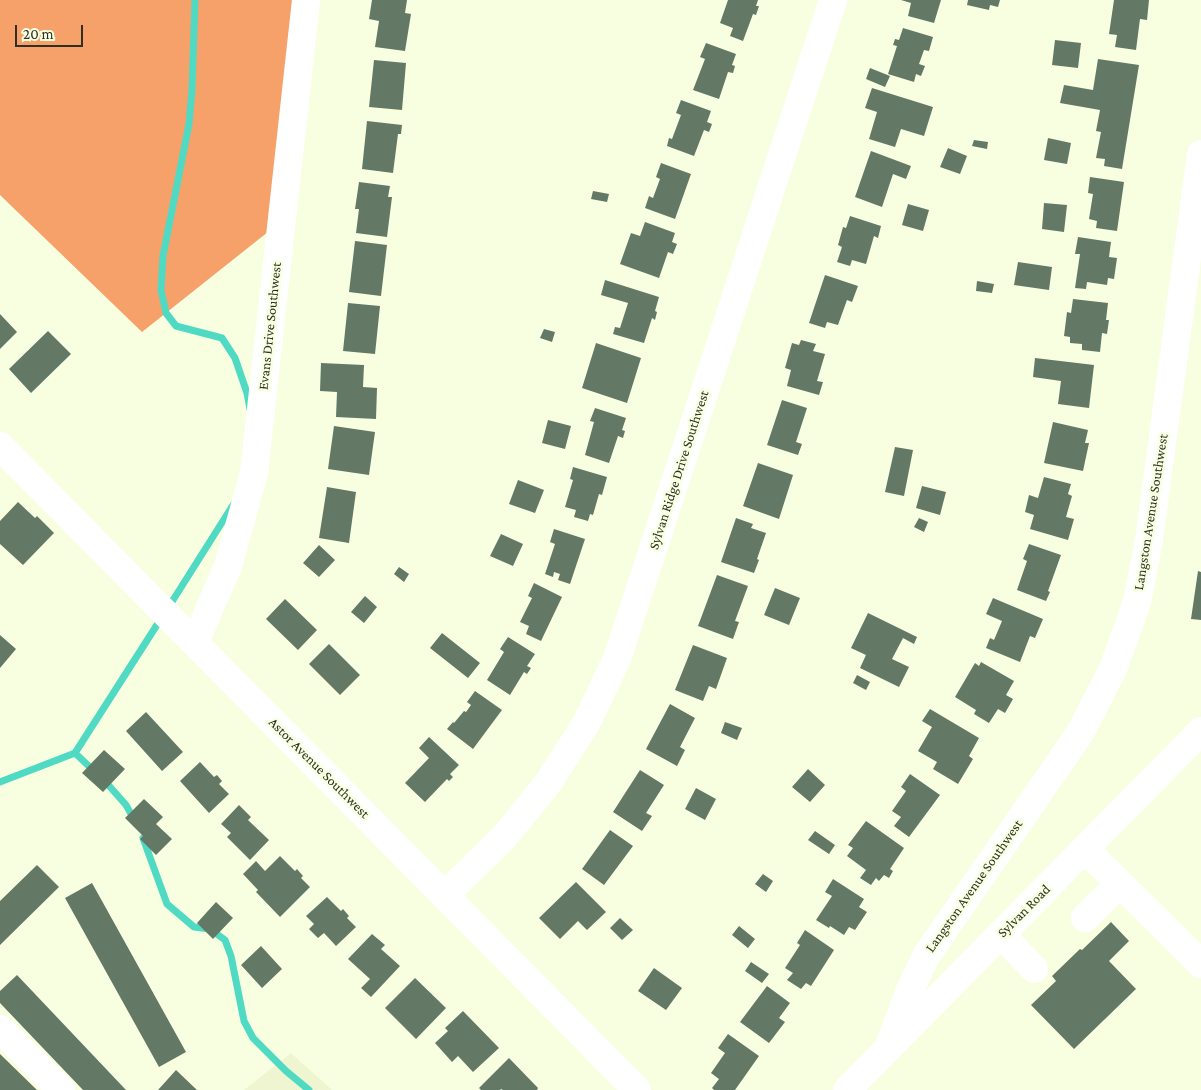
<!DOCTYPE html>
<html>
<head>
<meta charset="utf-8">
<style>
	body { margin:0 }
	#map { position:relative; width:1201px; height:1090px; overflow:hidden; background:#f8ffe1; font-family:"Crimson Pro",serif }
	canvas { display:block }
	.scale { position:absolute; left:15px; top:25px; width:68px; height:22px; box-sizing:border-box; border:2px solid #2e3025; border-top:0; padding-left:6px; font-size:15px; line-height:18px; white-space:nowrap; color:#2e3025; -webkit-text-stroke:4px #f8ffe1; paint-order:stroke }
</style>
</head>
<body>
<div id="map">
<canvas width="1201" height="1090"></canvas>
<div class="scale">20 m</div>
</div>
<script>
const context = document.querySelector('canvas').getContext('2d');
context.lineJoin = 'round';
function fillPath(path, color) {
  context.fillStyle = color;
  context.fill(path, 'evenodd');
}
function stroke(path, color, width, dash) {
  context.strokeStyle = color;
  context.lineWidth = width;
  context.lineCap = dash ? 'butt' : 'round';
  context.setLineDash(dash || []);
  context.stroke(path);
}
function write(font, color, halo, rows, align = 'center') {
  context.font = font + ' "Crimson Pro",serif';
  context.lineWidth = 5;
  context.setLineDash([]);
  context.textBaseline = 'middle';
  context.strokeStyle = halo;
  context.fillStyle = color;
  for (const [text, x, y, turn = 0] of rows) {
    context.save();
    context.translate(x, y);
    context.rotate((+turn || 0) * Math.PI / 180);
    context.textAlign = isNaN(turn) ? turn : align;
    if (halo) context.strokeText(text, 0, 0);
    context.fillText(text, 0, 0);
    context.restore();
  }
}
const built = new Path2D(`
	M291,1053l41,37h-88z`);
const forest = new Path2D(`
	M0,0h304l-21,220 -141,112 -142,-137z`);
const stream = new Path2D(`
	M195,0l-3,90 -3,34 -26,132 -2,34 5,23 10,13 46,12 13,20 12,35 3,16
	M168,608l65,-103
	M75,753l19,18
	M104,780l22,25 8,14
	M0,782l75,-29 87,-136
	M143,838l24,66 27,23 16,2 15,11 6,16 13,65 9,17 33,33 23,19`);
const building = new Path2D(`
	M372,0h35l-2,13 6,1 -6,37 -30,-4 4,-26 -10,-2z
	M728,0h30l-2,6h3l-3,9 -3,-1 -10,27 -13,-5 3,-8 -13,-5z
	M901,0h40l-7,23 -26,-7 3,-13z
	M968,0h32l-2,7 -8,-2 -1,5 -22,-5z
	M1114,0h35l-2,20 -7,-1 -4,31 -21,-3 2,-12 -8,-1z
	M903,28l30,9 -4,14 -5,-1 -5,14 6,2 -4,10 -5,-2 -2,8 -26,-8 9,-28 -4,-1 2,-6 4,1z
	M1055,40l26,3 -3,25 -26,-3z
	M706,43l30,11 -4,11 3,1 -2,7 -5,-1 -9,27 -26,-9 12,-31 -5,-2z
	M1098,59l41,6 -17,104 -18,-3 1,-7 -9,-1 5,-26 -5,-1 4,-21 -40,-7 4,-18 29,5z
	M374,60l32,3 -4,47 -33,-3z
	M870,68l20,8 -5,11 -19,-8z
	M872,88l61,19 -9,29 -23,-7 -6,18 -26,-8 8,-27 -12,-4z
	M681,100l30,11 -4,11 5,2 -3,8 -5,-2 -10,26 -27,-10 2,-8 3,1 9,-24 -5,-2z
	M367,121l35,4 -1,9h-3l-5,39 -31,-4z
	M1048,138l23,5 -4,21 -23,-4z
	M974,140l14,2 -1,7 -15,-3z
	M948,148l19,8 -7,18 -20,-7z
	M871,151l40,15 -5,13 -13,-5 -11,33 -27,-10z
	M661,163l30,11 -16,45 -30,-11 4,-12 4,2 7,-19 -4,-2z
	M1090,177l34,5 -7,49 -21,-3 1,-7 -8,-2 4,-25 -5,-1z
	M359,182l31,4 -2,11h4l-5,40 -31,-4 3,-24h-4z
	M593,191l16,3 -2,8 -16,-3z
	M1044,203l23,2 -3,27 -22,-3z
	M908,204l21,6 -6,21 -21,-6z
	M850,216l31,10 -3,12 -4,-2 -8,28 -14,-4 -2,6 -13,-4 5,-15 -4,-2 5,-18 3,1z
	M645,222l30,11 -3,9 5,2 -4,10 -5,-2 -9,26 -39,-14 11,-31 9,3z
	M1078,237l33,5 -2,15 8,1 -3,21 -6,-1 -1,7 -20,-3 -1,7 -11,-1 5,-34h-5z
	M355,241l32,4 -6,51 -32,-4z
	M1018,262l34,5 -3,23 -35,-5z
	M825,275l33,11 -6,16 -5,-2 -9,25 -11,-3 -2,6 -16,-5z
	M605,280l54,17 -4,14 2,1 -2,8 -3,-2 -8,25 -31,-9 2,-7 5,1 8,-25 -27,-8z
	M977,281l17,3 -2,9 -16,-2z
	M1073,299l35,4 -2,17h3l-2,14 -5,-1 -2,19 -18,-2v-6l-12,-1v-6l-6,-1 3,-24 4,1z
	M348,303l32,3 -5,48 -32,-3z
	M0,314l17,18 -17,17z
	M544,329l11,3 -3,10 -12,-4z
	M48,331l23,23 -40,39 -22,-24z
	M801,340l15,4 -3,7 12,3 -8,27 6,1 -4,13 -32,-9 4,-16 -6,-2 7,-25 7,2z
	M596,343l45,15 -14,45 -45,-15z
	M1035,358l59,7 -5,43 -31,-4 3,-23 -28,-4z
	M321,363l43,2 -1,22 14,1 -1,31 -40,-2 1,-25 -17,-1z
	M782,400l25,8 -11,34 6,2 -4,11 -31,-10z
	M595,408l31,10 -4,12 3,1 -2,7 -5,-2 -9,27 -24,-8 9,-33 -4,-1z
	M548,420l23,6 -6,23 -23,-6z
	M1053,422l35,8 -3,13h4l-6,28 -39,-8z
	M334,426l41,6 -6,43 -41,-6z
	M895,447l18,3 -9,46 -19,-4z
	M758,463l35,12 -14,44 -36,-13z
	M573,467l34,10 -5,18 -3,-1 -6,21 -3,-1 -2,7 -14,-4 2,-7 -11,-3 8,-27 -3,-1z
	M1044,477l27,7 -3,10 4,2 -6,21 8,2 -6,21 -38,-11 4,-14 -9,-3 4,-17 9,3z
	M518,480l26,10 -9,23 -26,-9z
	M922,486l24,6 -6,23 -24,-7z
	M327,487l29,5 -7,51 -30,-5z
	M18,502l17,16 2,-2 17,17 -31,32 -23,-21v-23z
	M736,518l17,6 -2,4 15,5 -9,26 2,1 -5,13 -33,-11z
	M919,518l9,4 -4,10 -10,-5z
	M554,529l31,10 -15,45 -12,-4 2,-6 -6,-2 -1,5 -8,-3 10,-30 -5,-2z
	M501,534l22,10 -10,22 -23,-10z
	M1029,544l32,11 -13,36 2,1 -4,9 -29,-11 10,-29 -4,-2z
	M319,545l16,15 -16,17 -16,-14z
	M399,567l10,7 -5,8 -10,-8z
	M1198,571l3,1v48l-10,-1z
	M717,575l31,11 -13,35 4,1 -6,17 -35,-13z
	M534,583l28,14 -21,44 -15,-7 3,-8 -9,-4 12,-24 -4,-2z
	M775,588l25,10 -11,27 -25,-10z
	M365,596l12,11 -13,16 -13,-11z
	M993,598l50,21 -8,19 -5,-2 -10,26 -34,-14 4,-10 4,2 8,-19 -16,-7z
	M285,599l32,31 -19,20 -32,-31z
	M868,613l49,24 -3,7 -11,-6 -11,21 17,8 -10,20 -39,-19 6,-13 -15,-7z
	M442,633l38,30 -12,15 -38,-30z
	M0,635l16,14 -16,19z
	M508,637l27,17 -8,12 4,2 -4,6 -3,-2 -14,23 -23,-15 17,-28 -4,-3z
	M329,644l31,31 -20,20 -31,-31z
	M693,645l34,13 -11,31 -7,-3 -6,15 -28,-11z
	M981,662l33,19 -8,14 7,4 -8,14 -7,-4 -9,14 -15,-9 2,-4 -21,-13 20,-34 4,3z
	M857,675l13,7 -4,8 -13,-7z
	M475,691l27,19 -29,39 -26,-20 6,-7 1,1 10,-12 2,1 5,-7 -4,-3z
	M670,704l25,14 -15,29 5,3 -8,16 -31,-17z
	M930,709l49,29 -10,18 4,3 -15,25 -25,-15 4,-7 -19,-11 14,-24 -10,-6z
	M146,712l37,40 -21,19 -36,-40z
	M725,722l17,6 -5,12 -16,-7z
	M429,737l30,28 -9,9 3,3 -4,4 -2,-2 -22,23 -20,-19 24,-25 -10,-10z
	M104,750l21,19 -22,23 -21,-19z
	M200,762l14,15 3,-2 5,6 -3,3 10,10 -20,19 -29,-32z
	M808,769l17,16 -15,17 -18,-15z
	M640,770l24,15 -18,28 6,3 -10,15 -29,-19z
	M910,774l30,21 -31,42 -15,-11 7,-9 -9,-6 14,-20 -5,-4z
	M696,788l20,11 -11,21 -20,-11z
	M144,799l19,18 -7,7 16,15 -16,16 -16,-16 3,-3 -18,-18z
	M239,805l12,12 -3,3 21,20 -19,20 -23,-23 4,-4 -10,-9z
	M866,821l38,27 -14,21 3,2 -4,7 -5,-3 -5,6 -3,-3 -5,7 -11,-7 6,-8 -19,-14 6,-8 -5,-3z
	M610,830l23,16 -29,39 -22,-16z
	M815,831l20,14 -6,9 -21,-14z
	M280,856l15,15 2,-2 6,7 -2,2 9,9 -30,30 -24,-25 2,-2 -15,-16 13,-13 9,10z
	M37,865l22,22 -59,58v-44z
	M763,874l10,7 -7,11 -11,-8z
	M833,879l31,20 -5,8 8,5 -12,18 -6,-3 -5,8 -14,-9 -1,2 -13,-8 16,-24 -7,-4z
	M576,882l30,30 -19,18 -9,-9 -18,18 -21,-21z
	M92,883l94,169 -27,15 -94,-169z
	M327,897l14,14 2,-2 6,7 -2,2 9,9 -20,19 -12,-13 -6,5 -9,-9 5,-5 -8,-8z
	M216,902l17,16 -20,21 -16,-16z
	M620,918l13,12 -11,10 -12,-12z
	M1111,922l18,19 -20,20 27,28 -62,60 -43,-44 25,-24 -4,-5 28,-27 2,1z
	M739,926l16,13 -7,9 -16,-13z
	M805,930l29,20 -23,36 -5,-3 -5,6 -14,-9 6,-7 -8,-5 15,-23 -3,-2z
	M372,934l13,11 -4,4 19,17 -29,31 -10,-9 9,-9 -22,-20z
	M261,946l21,23 -20,19 -21,-23z
	M751,962l18,12 -7,9 -17,-12z
	M654,968l28,20 -16,22 -28,-19z
	M17,975l109,115h-43l-83,-87v-12z
	M415,978l31,30 -30,31 -31,-31z
	M767,986l23,17 -11,15 6,4 -16,21 -29,-21z
	M463,1011l36,37 -26,24 -15,-16 -6,6 -17,-19 13,-12 -3,-3z
	M728,1034l31,22 -24,34h-21l-2,-2 7,-9 -8,-6 14,-20 -7,-5z
	M0,1054l37,36h-37z
	M509,1058l29,30 -1,2h-34l-2,-1 -1,1h-19l-2,-2z
	M176,1070l21,20h-39z`);
const minor = new Path2D(`
	M0,446l637,644
	M195,642l33,-76 26,-93 52,-473
	M1085,849l116,115
	M445,895l60,-59 43,-53 39,-61 31,-66 215,-656
	M1085,918l34,-34
	M1001,934l33,35
	M0,1029l61,61
	M889,1046l21,-56 16,-34 154,-223 33,-64 24,-67 12,-62 52,-386`);
const major = new Path2D(`
	M847,1090l354,-359`);
const streetNames = [
	["Evans Drive Southwest",270,326,-84],
	["Sylvan Ridge Drive Southwest",679,470,-72],
	["Langston Avenue Southwest",1151,512,-81],
	["Astor Avenue Southwest",319,768,45],
	["Langston Avenue Southwest",974,886,-55],
	["Sylvan Road",1024,911,-45]
];
fillPath(built, '#eef5d0');
fillPath(forest, '#f6a16a');
stroke(stream, '#50dac3', 7);
fillPath(building, '#637966');
stroke(minor, '#fff', 28);
stroke(major, '#fff', 28);
write('14px', '#2e3025', '#f8ffe1', streetNames);
</script>
</body>
</html>
